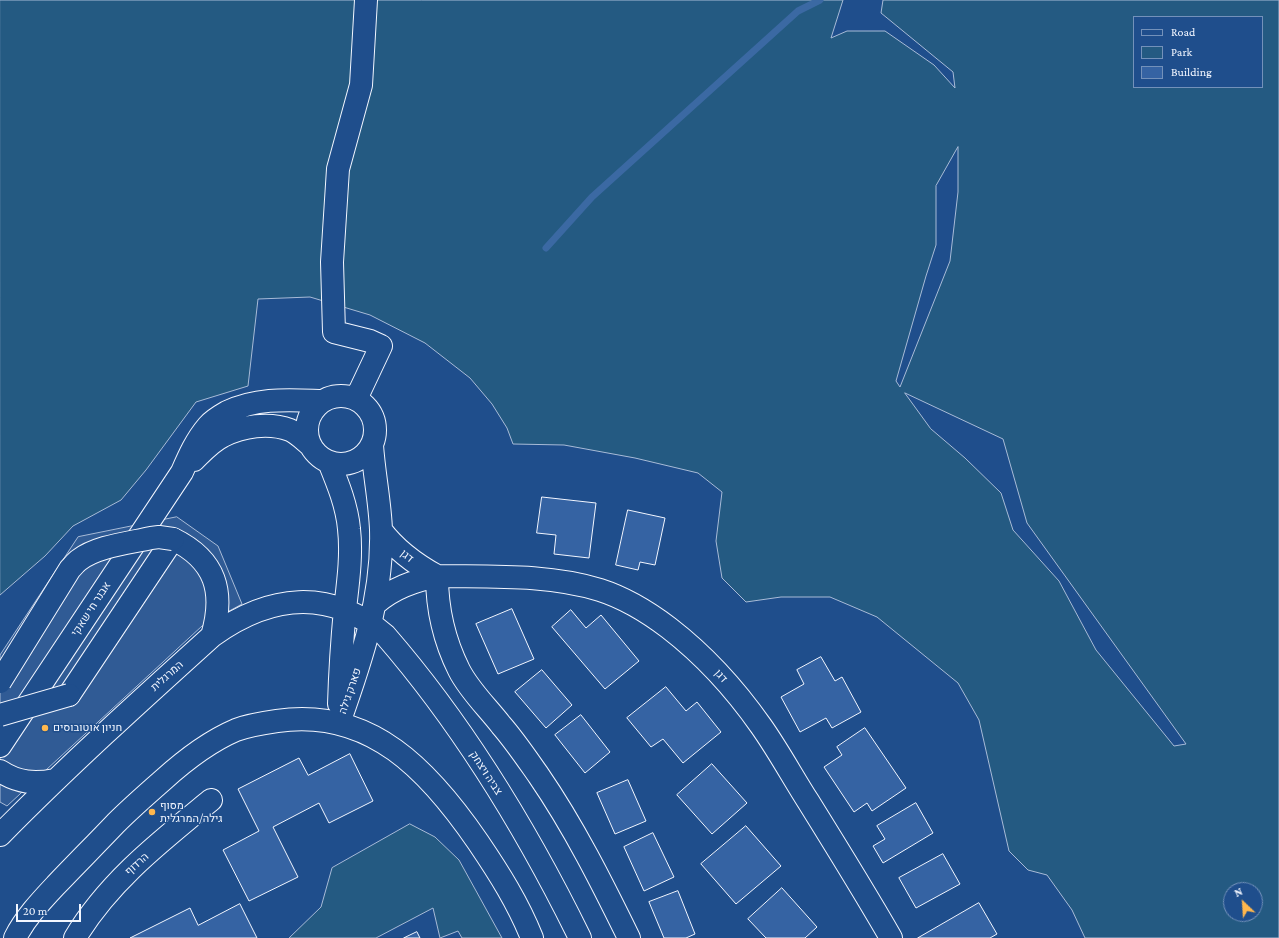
<!DOCTYPE html>
<html>
<head>
<meta charset="utf-8">
<style>
	body { margin:0 }
	#map { position:relative; width:1279px; height:938px; overflow:hidden; background:#1f4e8c; font-family:"Crimson Pro",serif }
	canvas { display:block }
	.legend { position:absolute; left:1133px; top:16px; width:130px; height:72px; box-sizing:border-box; background:#1f4e8c; border:1px solid #7391ba; margin:0; padding:5px 7px; list-style:none; font-size:12px; color:#f2f6ff }
	.legend li { display:flex; align-items:center; gap:8px; height:20px }
	.legend b { width:20px; border:1px solid #7391ba }
	.north { position:absolute; left:1223px; top:882px; width:40px; height:40px; box-sizing:border-box; background:#1f4e8c; border:1px solid #7391ba; border-radius:50%; rotate:335deg; font-size:11px; font-weight:700; line-height:16px; text-align:center; color:#f2f6ff }
	.north::after { content:''; display:block; margin:auto; width:14px; height:18px; background:#ffb74d; clip-path:polygon(50% 0,100% 100%,50% 72%,0 100%) }
	.scale { position:absolute; left:16px; top:904px; width:65px; height:18px; box-sizing:border-box; border:2px solid #f2f6ff; border-top:0; padding-left:5px; font-size:12px; line-height:14px; white-space:nowrap; color:#f2f6ff; -webkit-text-stroke:3px #1f4e8c; paint-order:stroke }
</style>
</head>
<body>
<div id="map">
<canvas width="1279" height="938"></canvas>
<ul class="legend">
<li><b style="height:5px;background:#1f4e8c"></b>Road</li>
<li><b style="height:11px;background:#245a82"></b>Park</li>
<li><b style="height:11px;background:#3563a3"></b>Building</li>
</ul>
<div class="north">N</div>
<div class="scale">20 m</div>
</div>
<script>
const context = document.querySelector('canvas').getContext('2d');
context.lineJoin = 'round';
function fillPath(path, color) {
  context.fillStyle = color;
  context.fill(path, 'evenodd');
}
function stroke(path, color, width, dash) {
  context.strokeStyle = color;
  context.lineWidth = width;
  context.lineCap = dash ? 'butt' : 'round';
  context.setLineDash(dash || []);
  context.stroke(path);
}
function write(font, color, halo, rows, align = 'center') {
  context.font = font + ' "Crimson Pro",Heebo,serif';
  context.lineWidth = 3;
  context.setLineDash([]);
  context.textBaseline = 'middle';
  context.strokeStyle = halo;
  context.fillStyle = color;
  for (const [text, x, y, turn = 0] of rows) {
    context.save();
    context.translate(x, y);
    context.rotate((+turn || 0) * Math.PI / 180);
    context.textAlign = isNaN(turn) ? turn : align;
    if (halo) context.strokeText(text, 0, 0);
    context.fillText(text, 0, 0);
    context.restore();
  }
}
const green = new Path2D(`
	M0,0h843l-12,38 16,-7h38l49,34 21,23 -2,-16 -72,-59 2,-13h396v938h-194l-13,-28 -25,-35 -19,-5 -19,-19 -30,-131 -21,-37 -81,-66 -47,-20h-49l-35,5 -24,-24 -6,-37 6,-49 -24,-19 -63,-15 -71,-13 -51,-1 -6,-16 -15,-24 -22,-26 -45,-35 -55,-28 -60,-18 -52,2 -10,87 -52,16 -50,68 -25,30 -48,26 -28,30 -45,39zM1134,17h128v70h-128zM958,147v45l-8,69 -50,126 -4,-6 30,-105 10,-31v-59zM905,393l98,46 24,84 159,221 -12,2 -78,-96 -37,-69 -46,-51 -12,-37 -36,-35 -34,-29zM1231,890h24v24h-24z
	M410,824l25,13 24,23 43,78h-40l-4,-7 -18,7 -7,-30 -57,30h-87l32,-31 11,-39z`);
const parking = new Path2D(`
	M177,517l41,29 24,58 -40,22 -195,180 -7,-4v-147l78,-118z`);
const stream = new Path2D(`
	M546,248l46,-51 206,-186 22,-11`);
const building = new Path2D(`
	M542,497l54,6 -7,55 -35,-4 2,-19 -19,-2z
	M628,510l37,8 -10,47 -15,-3 -2,8 -22,-5z
	M512,609l22,50 -36,15 -22,-50z
	M571,610l15,18 15,-13 38,46 -34,28 -53,-62z
	M821,657l14,24 7,-4 19,35 -29,16 -6,-10 -26,14 -19,-35 23,-13 -7,-14z
	M542,670l30,35 -26,23 -31,-36z
	M666,687l20,24 11,-9 24,30 -38,31 -20,-24 -12,8 -24,-29z
	M581,715l29,37 -25,21 -30,-38z
	M865,728l41,60 -34,23 -5,-8 -13,9 -30,-45 18,-12 -5,-8z
	M350,754l23,47 -44,22 -10,-20 -46,24 25,50 -49,24 -26,-51 36,-19 -21,-42 61,-31 9,17z
	M712,764l35,39 -35,31 -35,-39z
	M628,780l18,41 -31,13 -18,-41z
	M916,803l17,30 -50,30 -10,-17 12,-7 -8,-13z
	M746,826l35,40 -45,38 -35,-40z
	M653,833l21,44 -30,14 -20,-44z
	M943,854l17,30 -44,24 -17,-30z
	M782,888l35,39 -12,11h-39l-18,-19z
	M678,891l17,43 -9,4h-22l-15,-36z
	M979,903l18,31 -7,4h-72z
	M240,904l17,34h-127l60,-30 8,17z
	M417,932l3,6h-16z`);
const minor = new Path2D(`
	M307 430a34 34 0 1 1 68 0a34 34 0 1 1-68 0Z
	M356,399l25,-53 -11,-5 -36,-9 -2,-70 6,-93 23,-84 5,-85
	M194,460c9,-9 18,-19 29,-24 19,-10 46,-14 67,-6 7,3 14,10 20,15
	M329,462c9,22 18,44 20,67 3,26 -1,54 -4,80 -3,32 -5,63 -6,95
	M381,530c15,20 34,34 56,46
	M437,576c0,33 7,64 22,94 10,20 28,37 42,55 14,16 26,34 38,51 35,51 63,107 90,162
	M375,604c18,-16 39,-23 62,-28 54,1 111,-2 163,14 25,8 48,22 69,38 35,27 66,61 92,98 17,24 31,50 47,75 28,45 56,90 83,137
	M69,695l104,-156c43,21 52,53 39,97
	M339,723c22,-62 44,-126 42,-193 -1,-28 -7,-56 -9,-85
	M0,746l182,-274c7,-16 14,-32 26,-46 5,-6 12,-10 19,-14 31,-15 63,-12 96,-11
	M0,771c18,12 35,13 55,9
	M0,835c68,-69 140,-134 212,-199 57,-41 117,-49 173,-1 79,91 142,195 195,303
	M15,938c10,-20 26,-37 41,-53 20,-21 40,-41 60,-62 15,-15 31,-29 47,-43 22,-20 45,-38 73,-50 13,-5 27,-7 41,-9 94,-14 153,51 201,121 21,31 40,61 54,96
	M75,938c33,-56 86,-97 136,-138`);
const minorBridge = new Path2D(`
	M0,682l70,-113c3,-3 6,-7 9,-9 18,-14 50,-17 72,-22l8,-1 14,2
	M0,715l69,-20`);
const markers = [
	[45,728,4,"#ffb74d"],
	[152,812,4,"#ffb74d"]
];
const streetNames = [
	["דגן",407,556,39],
	["אבנר חי שאקי",91,609,-57],
	["המרגלית",167,676,-42],
	["דגן",721,676,48],
	["פארק גילה",350,691,-71],
	["צביה ויצחק",486,773,57],
	["הרדוף",137,864,-42]
];
const poiNames = [
	["חניון אוטובוסים",53,728],
	["מסוף",160,806],
	["גילה/המרגלית",160,819]
];
fillPath(green, '#245a82');
stroke(green, '#a8bbd7', 1);
fillPath(parking, '#305b95');
stroke(parking, '#a8bbd7', 1);
stroke(stream, '#3b69a3', 7);
fillPath(building, '#3563a3');
stroke(building, '#f2f6ff', 1);
stroke(minor, '#f2f6ff', 24);
stroke(minor, '#1f4e8c', 22);
stroke(minorBridge, '#f2f6ff', 24, []);
stroke(minorBridge, '#1f4e8c', 22);
for (const [x, y, r, color] of markers) {
  const dot = new Path2D();
  dot.arc(x, y, r, 0, 2 * Math.PI);
  context.fillStyle = color;
  context.fill(dot);
  stroke(dot, '#1f4e8c', 1.5);
}
write('11px', '#f2f6ff', '#1f4e8c', streetNames);
write('11px', '#f2f6ff', '#1f4e8c', poiNames, 'left');
</script>
</body>
</html>
